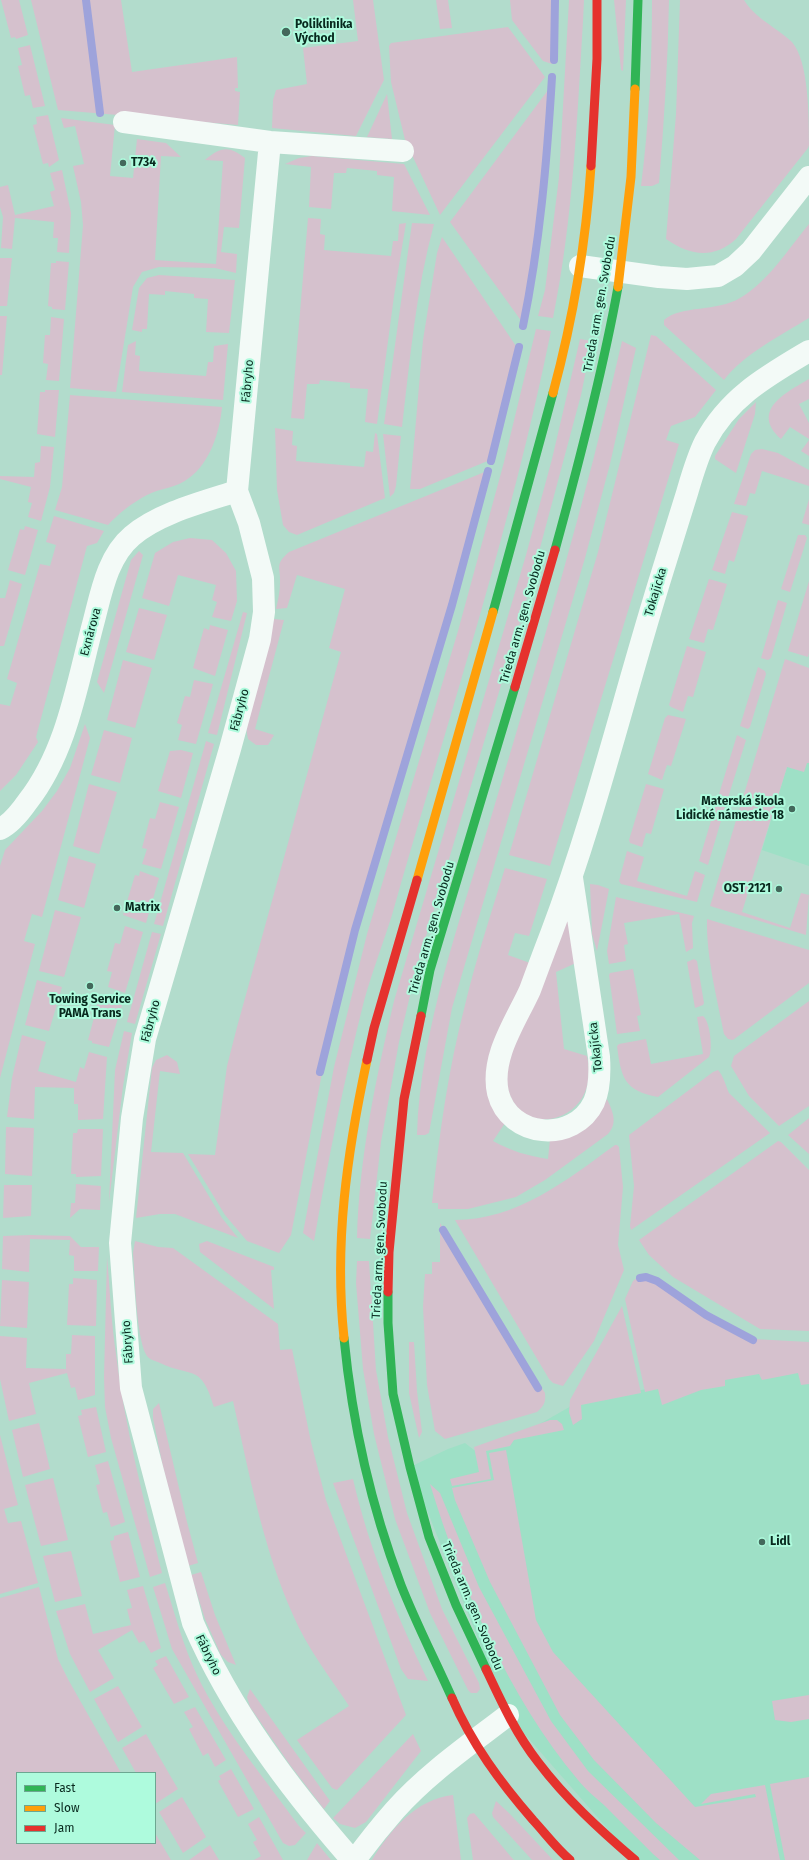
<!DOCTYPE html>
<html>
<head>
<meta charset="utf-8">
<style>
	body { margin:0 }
	#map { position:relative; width:809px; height:1860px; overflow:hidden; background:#b2dccc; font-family:"Fira Sans",sans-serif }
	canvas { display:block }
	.legend { position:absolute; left:16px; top:1772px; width:140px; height:72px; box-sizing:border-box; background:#aefbdd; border:1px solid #6ca791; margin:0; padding:5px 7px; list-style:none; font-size:12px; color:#08291e }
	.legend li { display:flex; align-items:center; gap:8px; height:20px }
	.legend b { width:20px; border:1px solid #6ca791 }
</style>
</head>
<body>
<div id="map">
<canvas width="809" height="1860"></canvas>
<ul class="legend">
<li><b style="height:5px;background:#30b455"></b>Fast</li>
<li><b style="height:5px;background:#ff9f0a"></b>Slow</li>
<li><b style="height:5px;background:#e5322d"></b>Jam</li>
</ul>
</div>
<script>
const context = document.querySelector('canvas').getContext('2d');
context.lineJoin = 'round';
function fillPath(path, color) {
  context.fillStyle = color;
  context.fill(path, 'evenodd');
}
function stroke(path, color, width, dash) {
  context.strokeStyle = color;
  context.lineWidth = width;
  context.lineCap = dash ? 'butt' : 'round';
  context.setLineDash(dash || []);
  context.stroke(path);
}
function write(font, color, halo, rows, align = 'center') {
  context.font = font + ' "Fira Sans",sans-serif';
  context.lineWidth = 4;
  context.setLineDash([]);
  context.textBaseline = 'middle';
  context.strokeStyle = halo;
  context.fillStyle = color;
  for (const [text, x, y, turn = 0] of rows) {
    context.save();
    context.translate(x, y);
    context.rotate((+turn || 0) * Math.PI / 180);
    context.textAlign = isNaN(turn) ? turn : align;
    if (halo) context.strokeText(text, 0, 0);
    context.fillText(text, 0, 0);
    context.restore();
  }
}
const built = new Path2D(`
	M809,694v172l-47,-16z
	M809,1367v493h-174l-127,-145 -98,-248 38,-18 17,-6 9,7 41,-12 65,-37 78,-14z`);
const green = new Path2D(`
	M1,0h18l9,35 -12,4 -1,-2 -4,1z
	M31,0h90l11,72 105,-15 1,31h-3v3l5,1 -2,33 -180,-15z
	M353,0h20l11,80 -28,56 -84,-8 1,-28 3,-10 31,-6 -4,-36 55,-7z
	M436,0h12l4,28 -12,1z
	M510,0h42v64l-9,-3 -31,-41z
	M569,0h15l-1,21c-6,99 -10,199 -30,297l-15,-2 7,-26 14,-113z
	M614,0h12l-3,71 -2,-1z
	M652,0h17c-1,61 -5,122 -10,183l-7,3h-11c8,-62 11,-124 11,-186z
	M680,0h64c12,19 32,27 48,42 17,20 17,75 17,103l-1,3 -72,91c-23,21 -47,16 -70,0l10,-125z
	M508,27l37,50 -105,138 -35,-75 -14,-58 -2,-36 2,-3z
	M30,45l15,61 -12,2 -3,-13 -5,1 -7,-30 4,-1 -4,-17z
	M551,86c-7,79 -14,158 -29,236l-72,-100z
	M387,94l5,45 -25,-2z
	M48,115l11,45 -10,7 -1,-4 -5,1 -10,-39 4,-1 -1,-7z
	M61,118l54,7 -5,51 23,2 4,-39 29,4 15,14 -20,-1 -6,104 61,4 7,-103 -18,-1c15,-13 24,-15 40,-2l-6,70 -15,-1 -3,25 16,2 -1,19 -21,-5 -56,-1 -17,5 -9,15 -17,105 -46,-4 13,-163 -2,-23 -8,-36 11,-2 -9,-38 -11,2z
	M312,156l92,8 26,51 -38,-4 2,-34 -17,-2v-4l-30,-3 -1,5h-12l-3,36 -22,-2 2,-40 -26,-3 14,-6z
	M62,170l9,43 -2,40 -12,-1 1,-14h-5l1,-16 -39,-4 -3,31 -11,-1 2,-31 -3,-10v-20l8,-2 7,30 39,-9 -4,-14 5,-2 -5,-17z
	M308,218l13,1 -1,15 5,1 -1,15 67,6 2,-15h5l1,-17 7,-1 -12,73 -17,128 -12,-2 3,-33 -18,-1v-5l-30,-3 -1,4h-12l-3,35 -13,-1z
	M412,223l22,1c-18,66 -24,135 -32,203l-18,-3z
	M809,224v94c-29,18 -64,35 -85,62l-60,-55v-5c17,-15 53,-8 76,-22 29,-17 48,-49 69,-74z
	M442,237l74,109 -26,114 -70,29h-10l13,-149 14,-87z
	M0,258h12l-5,48h-7z
	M56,261l13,1 -4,48 -13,-1v-2l-4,-1 3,-43h5z
	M159,275l76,5 -6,53 -23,-1 2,-33 -14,-1v-4l-29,-3v4l-16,-1 -2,35h-5v3l-10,-2 7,-42 8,-10z
	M0,316h7l-5,59h-2z
	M51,317l13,2 -5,62 -13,-1 2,-16 -5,-1 2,-28h5z
	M536,329l15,2c-40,198 -104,391 -159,584 -9,29 -20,57 -28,86 -20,79 -36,160 -50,240l-11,-8 31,-166 33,-133 91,-303 46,-169z
	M651,335l5,1 60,54 -21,27 -24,9 -5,14 13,4 -129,422 -41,-11 89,-303z
	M580,339l12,2 -11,54 -59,220 -105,351 -18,76 -18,100 -11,97 -13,-1c2,-80 19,-160 37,-237l132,-446 26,-96z
	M136,341l-1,14 5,1 -1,15 67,5 2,-14h5l1,-16 14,-2 -5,56 -101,-8 6,-47z
	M622,341l14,7 -26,116 -25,94 -133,450 -23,125 -4,2h-8c3,-106 45,-220 75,-321 47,-157 94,-313 130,-473z
	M809,379v20l-10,5 10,19v16l-19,-12 -9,12c-31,-28 4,-46 28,-60z
	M45,390h14l-4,47 -18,-3 3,-42h5z
	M70,395l152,12c-2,24 -12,56 -33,71 -12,10 -29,10 -42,17 -15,8 -28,18 -39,30l-53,-15 7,-23z
	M756,402l-1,12 -19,59 -21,-14v-3l24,-37z
	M275,428l18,3 -1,14 5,1 -1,15 68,6 2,-16 7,1 2,-19 2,1 8,64 -88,37 -8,-3 -6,-7 -6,-35z
	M383,434l18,2 -5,50 -2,7 -4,4z
	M809,440v16l-8,-5z
	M41,446l13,1 -4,40 -9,34 -13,-4 4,-14 -4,-1 3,-15 -31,-8v-3l34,1 1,-14 5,-1z
	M762,449l16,4 31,17v16l-47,-15 -7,23 -5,-1 -4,13 -12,-2 17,-50 4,-4z
	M487,471l-37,133 -98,325 -34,142 4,2 -31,162 -12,18 -32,-12 -22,-26 -37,-61 27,1 12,-89 10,-39 104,-375 -12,-4 16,-59 -48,-14 -10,33 -11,1c2,-9 4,-17 4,-26 1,-16 -6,-18 9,-31z
	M809,499v26l-7,-2z
	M732,512l16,4 -14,46 -5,-2 -4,14 -13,-4z
	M54,516l50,15 -7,12 -10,3 -51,191 2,5 -22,33 -16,16v-87l10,2 7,-23 -10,-4 33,-115 10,2 6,-21 -10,-3z
	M25,526l13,4 -13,45 -17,-5 12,-41 4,1z
	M798,535h7l2,3 -17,54 -9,-3z
	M190,538l22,2 14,13 10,18 1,30 -6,20 -19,-4 5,-15 -5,-2 4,-15 -38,-10 -9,31 -27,-8 13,-45 18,-11z
	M139,551l4,4 -39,138 -7,-11 34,-122z
	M709,579l18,5 -14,46 -5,-1 -4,14 -15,-4z
	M10,580l12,4 -18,62h-4v-48h5z
	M809,581v72l-1,4 -20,-6z
	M778,600l9,3 -16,55 -3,2 -7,-2z
	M139,608l28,7 -13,45 -28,-8z
	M243,612l4,1 -30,122 -9,-2z
	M274,619l10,1 -29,109 19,6 -6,10h-12l-8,-6 -2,-11z
	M210,625l18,5 -13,46 -22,-8 11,-40 5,2z
	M687,646l19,6 -13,45 -5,-1 -5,16 -12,-5 -2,-2z
	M785,659l24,9v95h-2l-3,9 -17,-5 -45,145 48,16 11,-35 8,2 -3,40 -96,-29z
	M123,660l29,8 -17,60 -28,-8z
	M758,667l7,4 1,3 -16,53 -2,2 -8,-3z
	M194,680l19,4 -17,60 -18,-4 4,-15 -5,-2 8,-27 5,1z
	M668,715l18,4 -15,47 -4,-1 -5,15 -14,-6 17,-56z
	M85,724l5,14 -48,179 -10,-3 -8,27 11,3 -35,134v-212l5,-16 37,-39 15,-20 13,-23z
	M104,730l28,8 -12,45 -29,-8z
	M737,735l9,5 -18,58 -9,-4z
	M206,741l8,3 -51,182 -9,-2z
	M181,750l12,3 -12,45 -23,-7 12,-40z
	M89,784l28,8 -18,62 -26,-8z
	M646,784l18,5 -13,45 -5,-1 -4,14 -12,-4 -1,-3z
	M160,802l19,5 -18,62 -19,-5 5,-15 -5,-1 8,-30 5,1z
	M716,804l9,3 -17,58 -9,-4z
	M627,851l17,6 -7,24 50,15 8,-25 10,4 -8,27 -76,-18 -2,-3z
	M69,856l27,8 -12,44 -26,-8z
	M505,868l42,11 -18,57 -14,-3 -7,22 22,8c-4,10 -7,21 -12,31 -20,44 -53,85 -13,129l-12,18c18,10 35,15 55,18l2,-20c26,-10 45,-13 57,-40 6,13 11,24 1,35l-63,46 -29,17 -48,12h-30v-6h-6c7,-67 16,-133 33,-198 11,-46 26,-91 40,-137z
	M140,871l19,7 -13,45 -23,-8 12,-40 4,1z
	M590,884l8,1 11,4 -12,62 -5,-17z
	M616,897l78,19 -2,7 1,25 -7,4 -7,-38 -55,9 4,21 -4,1 2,16 -17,3 -2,-13z
	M55,910l26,7 -17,60 -25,-6z
	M569,915l7,48 -20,9 8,77 23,7c16,66 -69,88 -80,29 -2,-10 2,-21 3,-31z
	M707,919l102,31v33l-76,57 -5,-1 -4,-5c-7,-36 -18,-78 -17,-115z
	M125,926l18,6 -18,61 -17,-6 4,-15 -5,-1 8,-28 5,1z
	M152,932l9,2 -26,90 -8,-2z
	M694,959l3,2 7,42 -1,2 -8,3 -8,-46z
	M633,969l8,46 -4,1 3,15 -23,3 -8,-59 1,-2z
	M37,980l25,7 -13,44 -24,-6z
	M105,997l18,5 -14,45 -17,-4v-2l-4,-1 11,-41 5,2z
	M809,1001v105l-30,20 -30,-30 -18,-30 3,-10z
	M703,1016c7,5 10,33 6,41l-51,40c-34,-6 -37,-20 -41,-51l2,-2 27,-5 5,25 52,-10 -6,-37z
	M124,1031l8,2 -9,53 -14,116 6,-132z
	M22,1035l24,7 -8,29 38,11 4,-15 4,2 5,-17 18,5 -4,62 -25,1v-16h-4v-16l-39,-1 -1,32 -27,-2 5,-39z
	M167,1055l10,7 3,12 -20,-3 -9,81 32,1 39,65 16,20 -63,-24h-15l-24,4 16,-150 4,-8z
	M718,1070c5,5 8,16 11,23l41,40 -139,97 -1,-4 4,-40 -5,-51 84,-63z
	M809,1118v36l-21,-19z
	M6,1127l28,1 -2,48 -27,-2z
	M78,1129h25l-2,47 -25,1v-3h-5l2,-41h4z
	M778,1141l3,1 28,28v161l-49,-2 -87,-52 -24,-22 -10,-15z
	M615,1145h2l2,2 4,40 -5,58 6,25 -30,71 -31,45 -10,-3 -4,-4 -94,-159c62,0 112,-40 160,-75z
	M76,1184l25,2 -1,24 -20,-1 -10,9 1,-15h4z
	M4,1185h28l-1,31 -28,2z
	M440,1223l105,170c1,9 -1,13 -8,19l-92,27 -10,-8 -8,-46 -4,-78 2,-33h7v-12h8z
	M30,1235l40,1 11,11h18l-1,24h-24v-15l-5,-1 1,-15 -40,-1 -1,33 -27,-3 1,-33z
	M135,1241l23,6 15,1 105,76 2,26 12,-1 19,93 15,58 80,215 -69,75 -5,-2 -35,-48 52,-34c-19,-29 -42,-58 -56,-91 -30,-67 -44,-142 -60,-214l-19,6c-13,-44 -22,-29 -54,-44 -4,-2 -9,-3 -11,-5 -13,-11 -14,-85 -16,-105z
	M207,1241l67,26v3h-3l3,39 -74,-57 -1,-8z
	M107,1257c3,32 4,64 9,97 9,74 28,147 46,219l-12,4 -39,-139 -6,-31 -1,-30z
	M357,1261h12l7,109 12,67 19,76 35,96 37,74 1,6 -3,4h-6l-3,-3 -38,-77 -35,-94 -21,-85 -11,-65 -7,-86z
	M647,1275l11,5 38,27 57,32 56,3v42l-8,1 -3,-12 -36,7 -3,-6 -34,6v6l-24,4 -39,15 -4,-16 -13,3 -20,-93 8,-18 6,-5z
	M73,1278l24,2 -1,46 -29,-1 2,-41h4z
	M2,1280l27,2 -2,46 -27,-2z
	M622,1306l19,87 -60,12 1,14 -9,6 -4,-13 1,-12z
	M72,1335l23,1v59l-17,5 -3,-13 -4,1 -4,-15 -38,10 7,31 -27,7 -9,-42v-43l27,2 -1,30 40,1v-15h5z
	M409,1342h5l3,49 5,41 -3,6 -10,-45z
	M159,1403l28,119 11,41 -10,3 -25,-99 -10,-49v-9z
	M96,1407l10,45 -18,5 -10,-41 4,-1 -1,-5z
	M550,1420h7l5,4 2,6 -50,10 -4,6 -24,5 5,28 -39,7 -2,-7 29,-7 -5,-25z
	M39,1423l11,46 -27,8 -11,-47z
	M0,1435l18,70 -14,4 4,14 13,-2 17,62 -38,11z
	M506,1450l30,170 17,32 142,155 61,-10 -1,-3 -54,10 10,-10 54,-9 15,75h-80l-44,-37 -62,-63 -34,-45 -70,-133 -35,-82 -3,-12 42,-8 -5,-27z
	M108,1461l17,61 -14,5 -4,-15 -4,1 -7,-28 4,-1 -5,-19z
	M53,1478l15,62 -27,6 -16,-61z
	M353,1479c16,70 44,137 75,202l-20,-2 -7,-10 -68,-186z
	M430,1484l10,9 39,94 72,134 37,50 91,89h-19l-7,-6c-16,-16 -33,-33 -49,-49 -9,-8 -19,-16 -26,-25 -70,-84 -116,-192 -148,-296z
	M128,1532l12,45 -20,5 -10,-41 4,-1v-4z
	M71,1551l11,45 -27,6 -12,-46z
	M201,1572l14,43 21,50 -8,-3 -7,-7 -16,-36 -14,-44z
	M165,1583c10,31 18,63 32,92 25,53 68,104 102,151l7,7 -11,12 -6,1 -6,-3 -111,-194 -19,-62z
	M143,1586l18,62 -10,5 -7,-12 -5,2 -7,-13 -34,20 16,28 -24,14 -20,-38 -14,-43 29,-7 8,30 38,-9 -4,-16 5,-1 -5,-18z
	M39,1587l19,72 11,22 52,92h-104v70h138v-10l16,27h-171v-262z
	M166,1656l23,41 -15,7 -21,-36 5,-3 -3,-4z
	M118,1686l24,41 -24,15 -24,-43z
	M250,1689l80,112 -6,8 -34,-44 -40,-58 -3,-10z
	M809,1695v24l-18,3 -16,-2 -3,-19z
	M195,1707l31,53 -11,7 -7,-14 -5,3 -14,-27 4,-2 -9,-15z
	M146,1734l32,55 -23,15v-31h-19l-14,-25z
	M413,1734l8,17 -55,71 -11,6 -15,-4 -7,-6z
	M231,1769l23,40 -16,8 -20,-36 3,-2 -2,-3z
	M809,1777v83h-24l-15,-76z
	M453,1795l8,65h-89c18,-30 44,-61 81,-65z
	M182,1797l24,40 -23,16 -24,-41z
	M496,1801l13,12 44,47h-21l-39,-43 -1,-4z
	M474,1813l38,45 2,2h-41l-6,-42 3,-4z
	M259,1817l24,43h-29l7,-4 -8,-14 4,-2 -9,-16z
	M317,1843l14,17h-24z
	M210,1845l9,15h-30z`);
const stream = new Path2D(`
	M86,0l14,113
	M554,60l1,-60
	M523,326c17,-83 24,-166 29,-249
	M491,461l28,-114
	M320,1072l35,-142 97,-325 36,-134
	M443,1230l95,158
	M640,1278l6,-1 11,4 49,34 47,25`);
const street = new Path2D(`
	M124,122l146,20 133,9
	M270,142l-33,349 12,32 14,55 1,34 -4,27 -30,110 -85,290 -13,79 -12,125 11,145 62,235c38,88 96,165 159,237
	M580,266l79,11 28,2 31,-3 17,-10 16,-15 58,-74
	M0,829c11,-5 21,-18 28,-28 39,-50 49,-117 65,-177 8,-30 14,-67 39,-88 27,-23 71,-34 105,-45
	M572,878l27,179c1,15 1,31 -5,45 -20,42 -85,36 -96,-9 -8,-36 18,-72 32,-103 7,-19 14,-38 21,-56 45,-119 74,-243 112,-364 8,-26 16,-51 24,-77 5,-17 10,-35 18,-51 24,-45 62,-66 104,-91
	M355,1860c13,-18 26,-34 40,-50 33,-37 74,-65 113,-95`);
const fast = new Path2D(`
	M635,89l3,-89
	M555,550c24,-87 47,-175 63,-263
	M493,612l60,-219
	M421,1016l9,-46 85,-283
	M388,1292v31l5,71 17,73 19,70 27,68 30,64
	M344,1338c8,83 27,168 57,247 15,38 34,75 51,113`);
const slow = new Path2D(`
	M618,287l13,-110 4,-88
	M553,393c20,-74 33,-150 38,-227
	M417,880l76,-268
	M344,1338c-10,-95 3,-185 23,-278`);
const jam = new Path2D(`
	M591,166l6,-107v-59
	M515,687l40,-137
	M367,1060l7,-32 43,-148
	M388,1292l1,-40 15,-153 17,-83
	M486,1669c15,32 30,65 52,93 28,37 62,68 97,98
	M452,1698c20,46 48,84 81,122 12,13 23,28 37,40`);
const markers = [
	[286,32,5,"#44685b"],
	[123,163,4,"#44685b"],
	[792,809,4,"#44685b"],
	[779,889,4,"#44685b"],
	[117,908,4,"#44685b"],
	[90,986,4,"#44685b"],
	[762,1542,4,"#44685b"]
];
const poiNames = [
	["Poliklinika",295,25],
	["Východ",295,39],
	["T734",131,163],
	["Materská škola",784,802,"right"],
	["Lidické námestie 18",784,816,"right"],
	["OST 2121",771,889,"right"],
	["Matrix",125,908],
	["Towing Service",90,1000,"center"],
	["PAMA Trans",90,1014,"center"],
	["Lidl",770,1542]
];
const streetNames = [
	["Trieda arm. gen. Svobodu",600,304,-80],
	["Fábryho",248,381,-85],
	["Tokajícka",656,592,-73],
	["Trieda arm. gen. Svobodu",523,617,-74],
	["Exnárova",91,632,-75],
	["Fábryho",240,710,-75],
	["Trieda arm. gen. Svobodu",432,928,-74],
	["Fábryho",151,1021,-75],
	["Tokajícka",596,1047,-96],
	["Trieda arm. gen. Svobodu",380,1250,-87],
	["Fábryho",128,1342,-94],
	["Trieda arm. gen. Svobodu",472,1606,67],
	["Fábryho",208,1655,64]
];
fillPath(built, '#9ee0c6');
fillPath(green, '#d5c1cd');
stroke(stream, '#9ea3db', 8);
stroke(street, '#f3faf7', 22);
stroke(fast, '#30b455', 9);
stroke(slow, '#ff9f0a', 9);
stroke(jam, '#e5322d', 9);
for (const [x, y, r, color] of markers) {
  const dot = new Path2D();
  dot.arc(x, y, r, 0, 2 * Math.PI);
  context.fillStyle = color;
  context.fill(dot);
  stroke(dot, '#aefbdd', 1.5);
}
write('bold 12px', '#08291e', '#aefbdd', poiNames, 'left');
write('12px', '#08291e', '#aefbdd', streetNames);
</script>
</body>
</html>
